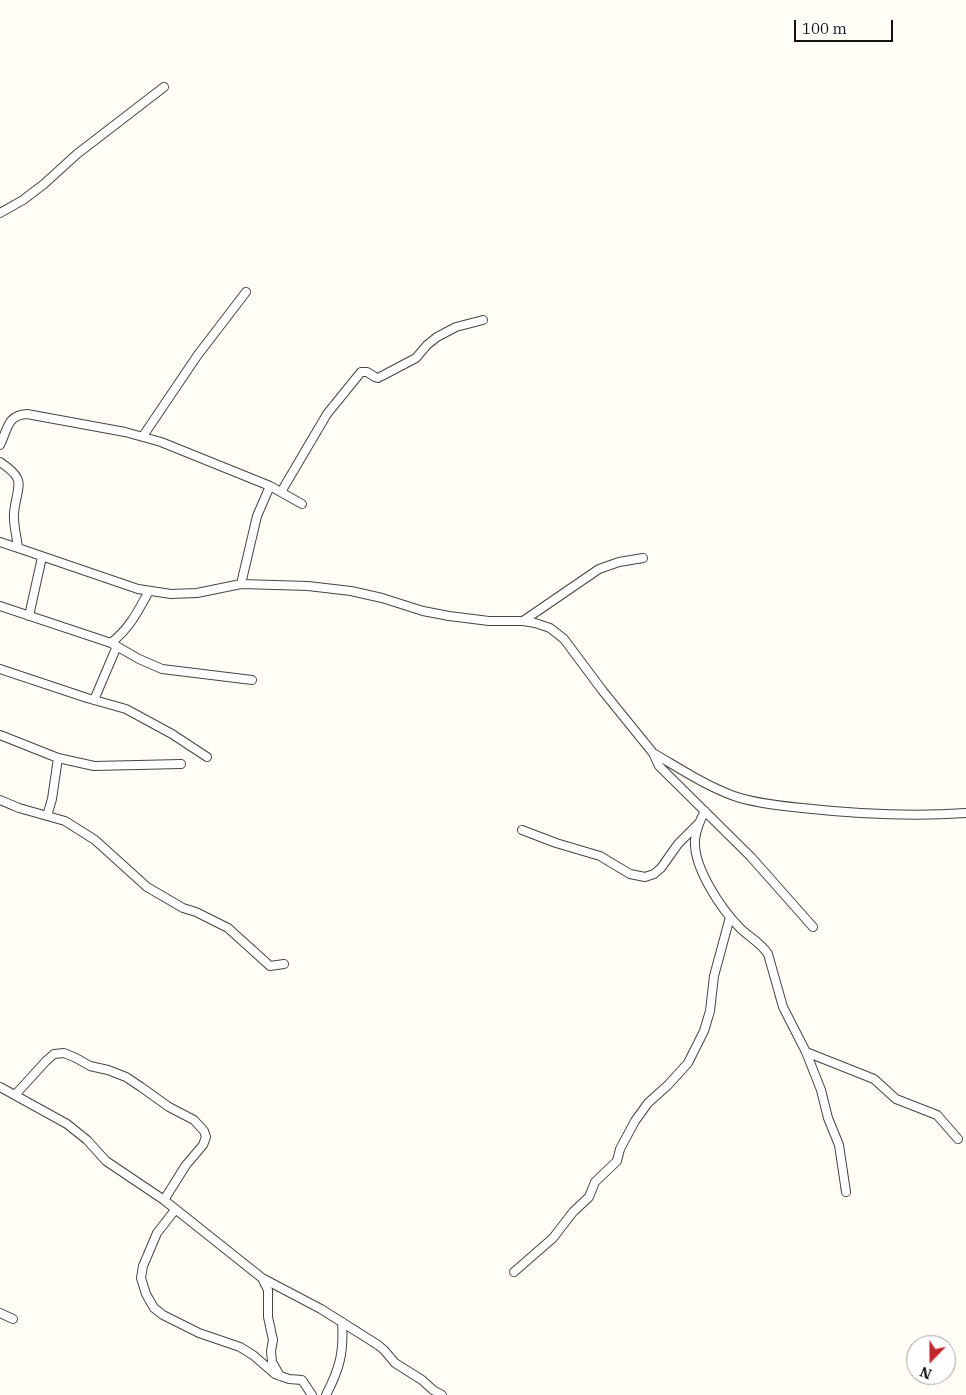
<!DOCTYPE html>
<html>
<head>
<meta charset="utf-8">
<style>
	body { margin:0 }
	#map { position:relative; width:966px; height:1395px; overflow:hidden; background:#fffdf5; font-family:"IBM Plex Serif",serif }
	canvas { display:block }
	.north { position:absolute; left:906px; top:1335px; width:50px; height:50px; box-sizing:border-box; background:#fff; border:1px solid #a0a0a0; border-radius:50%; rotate:202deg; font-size:14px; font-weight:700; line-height:20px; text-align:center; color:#111 }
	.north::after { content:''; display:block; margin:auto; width:18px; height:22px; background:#c4262e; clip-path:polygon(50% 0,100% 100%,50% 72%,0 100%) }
	.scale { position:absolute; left:794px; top:20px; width:99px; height:22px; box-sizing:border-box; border:2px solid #111; border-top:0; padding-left:6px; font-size:15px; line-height:18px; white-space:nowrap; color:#111; -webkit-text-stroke:4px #fff; paint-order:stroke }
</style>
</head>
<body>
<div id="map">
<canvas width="966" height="1395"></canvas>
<div class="north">N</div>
<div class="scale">100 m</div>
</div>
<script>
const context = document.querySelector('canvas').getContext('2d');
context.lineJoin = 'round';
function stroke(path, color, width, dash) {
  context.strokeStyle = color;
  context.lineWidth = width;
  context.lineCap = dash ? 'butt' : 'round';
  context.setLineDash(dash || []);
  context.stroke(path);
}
const minor = new Path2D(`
	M0,213l23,-13 21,-16 33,-30 87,-67
	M143,436l54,-80 49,-64
	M0,445c8,-16 7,-30 27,-31l98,18 36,10 109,44 32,18
	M0,462c28,19 17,22 14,51 -1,11 3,24 4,35l120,41 33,5 26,-1 44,-9 67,2 43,5 31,7 41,13 26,5 40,5h34l12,2 15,5 14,11 38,51 51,63 6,13 92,91 62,70
	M281,492l46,-78 34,-42h6l8,5 3,1 38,-20 11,-13 10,-8 19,-10 27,-7
	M0,542l18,6
	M241,584l16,-68 13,-30
	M0,606l111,37 28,16 23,10 90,11
	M29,616l13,-59
	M523,621l76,-52 20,-7 24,-4
	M111,643c19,-15 27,-32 38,-52
	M0,669l87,29 39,11 46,25 35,23
	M94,700l23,-54
	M0,735l58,23 36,8 87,-2
	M653,753c26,15 53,33 81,43 20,7 47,10 68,12 55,6 109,9 164,5
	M0,800l19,8 46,13 30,19 52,47 36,21 13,4 32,16 42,38 14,-2
	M705,811c-5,9 -9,18 -10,29 -2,27 26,69 45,88 9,9 21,15 28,26l15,53 23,45 15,38 7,28 11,27 7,47
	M47,816l5,-17 6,-41
	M522,830l34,13 44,13 30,18 15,3 9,-3 7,-6 17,-24 20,-20
	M806,1052l68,27 22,20 41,16 21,24
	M0,1087l67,37 20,16 19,21 58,39 98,78 59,31 57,36 6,5 11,13 27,17 11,10 9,5
	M15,1095l31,-34 8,-7 10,-1 12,5 14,8 18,4 18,7 15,10 28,20 25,13 10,11 2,6 -3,8 -17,20 -22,35
	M175,1210l-18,23 -14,33 -2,12 5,16 8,14 9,7 36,18 41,14 13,8 22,19 14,5 13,1 10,15
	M514,1272l39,-34 20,-26 16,-15 6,-15 22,-21 3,-12 15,-28 13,-18 20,-18 20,-22 16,-32 6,-20 4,-35 16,-59
	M262,1278l6,12v27l5,23 -2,11 1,11 8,14
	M0,1313l13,6
	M326,1395c14,-27 18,-43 16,-73`);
stroke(minor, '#444', 10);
stroke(minor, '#fff', 8);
</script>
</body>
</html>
